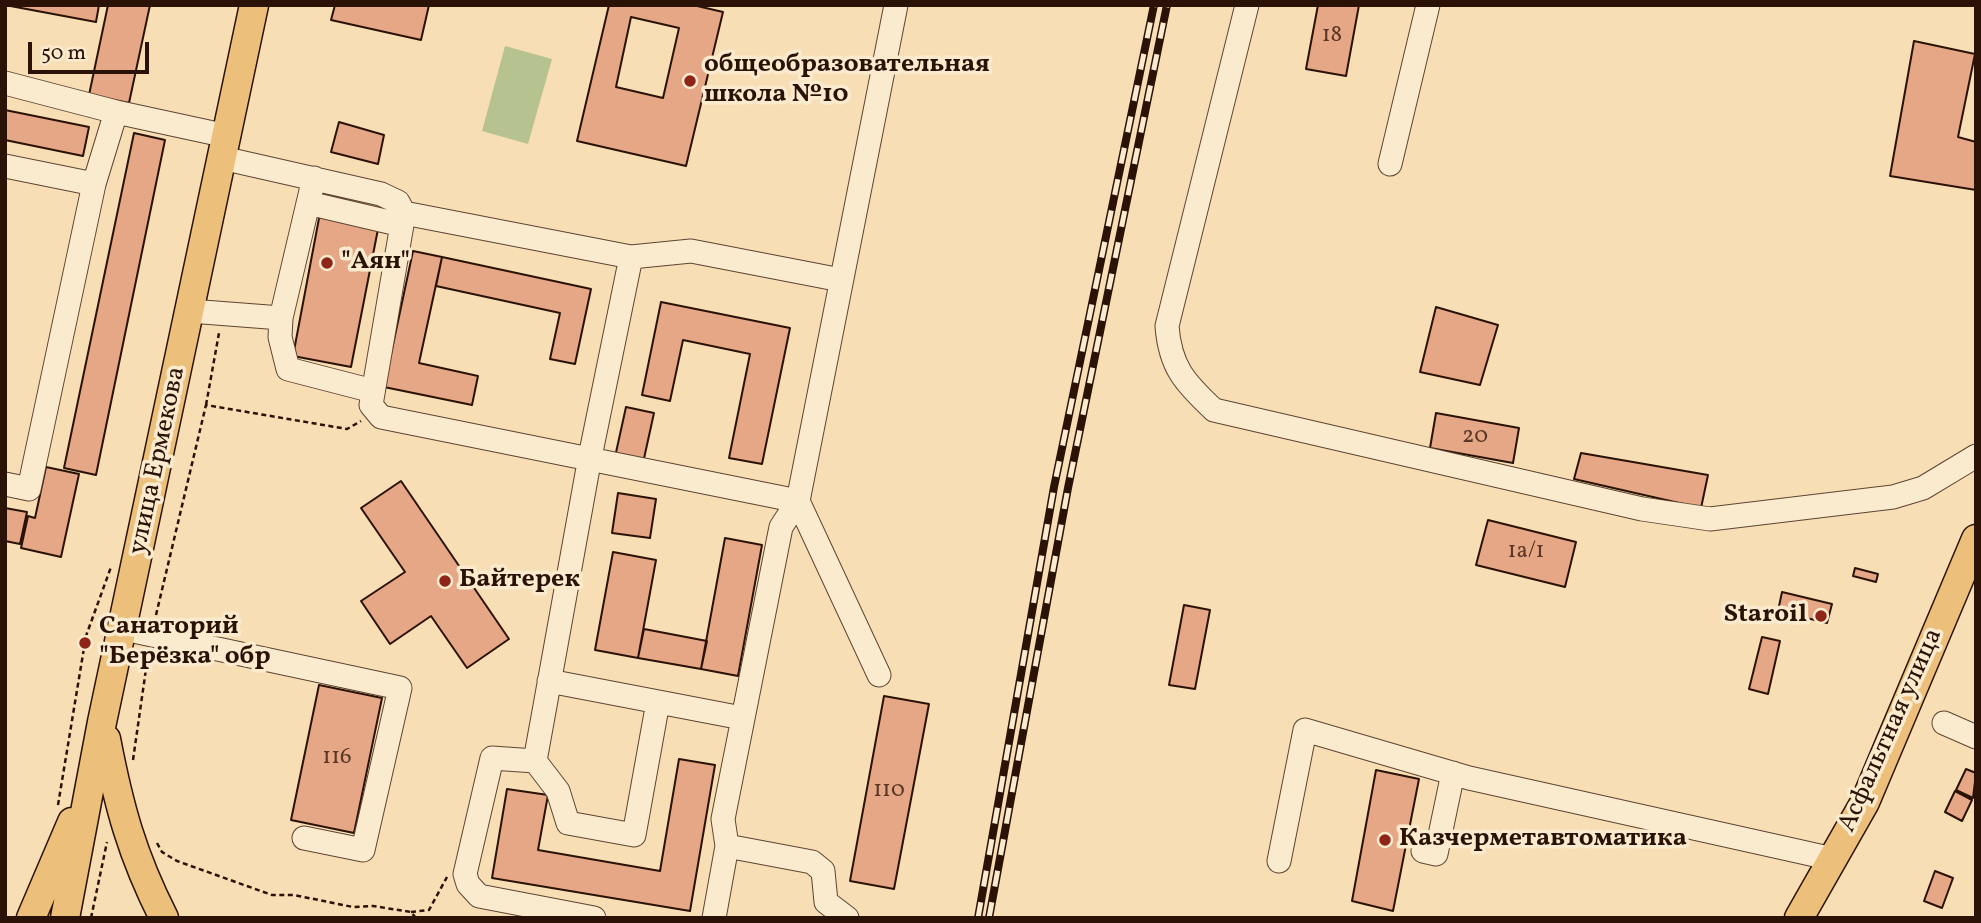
<!DOCTYPE html>
<html>
<head>
<meta charset="utf-8">
<style>
	body { margin:0 }
	#map { position:relative; width:1981px; height:923px; overflow:hidden; background:#f7deb4; font-family:Vollkorn,serif }
	canvas { display:block }
	.frame { position:absolute; inset:0; border:7px solid #2b1206; pointer-events:none }
	.scale { position:absolute; left:28px; top:42px; width:121px; height:32px; box-sizing:border-box; border:4px solid #2b1206; border-top:0; padding-left:9px; font-size:21px; line-height:24px; white-space:nowrap; color:#2b1206; -webkit-text-stroke:5px #faeace; paint-order:stroke }
</style>
</head>
<body>
<div id="map">
<canvas width="1981" height="923"></canvas>
<div class="frame"></div>
<div class="scale">50 m</div>
</div>
<script>
const context = document.querySelector('canvas').getContext('2d');
context.lineJoin = 'round';
function fillPath(path, color) {
  context.fillStyle = color;
  context.fill(path, 'evenodd');
}
function stroke(path, color, width, dash) {
  context.strokeStyle = color;
  context.lineWidth = width;
  context.lineCap = dash ? 'butt' : 'round';
  context.setLineDash(dash || []);
  context.stroke(path);
}
function write(font, color, halo, rows, align = 'center') {
  context.font = font + ' Vollkorn,serif';
  context.lineWidth = 7;
  context.setLineDash([]);
  context.textBaseline = 'middle';
  context.strokeStyle = halo;
  context.fillStyle = color;
  for (const [text, x, y, turn = 0] of rows) {
    context.save();
    context.translate(x, y);
    context.rotate((+turn || 0) * Math.PI / 180);
    context.textAlign = isNaN(turn) ? turn : align;
    if (halo) context.strokeText(text, 0, 0);
    context.fillText(text, 0, 0);
    context.restore();
  }
}
const green = new Path2D(`
	M505,46l47,13 -24,85 -46,-13z`);
const building = new Path2D(`
	M5,5h94l-3,17z
	M108,5h42l-21,98 -40,-8z
	M335,5h94l-8,35 -90,-20z
	M609,5h84l30,7 -37,154 -109,-25zM631,17l48,11 -16,70 -47,-11z
	M1318,5h41l-13,71 -40,-7z
	M1914,41l61,13 -17,83 18,5v48l-86,-14z
	M5,110l84,17 -6,29 -78,-16z
	M339,122l45,13 -6,29 -47,-12z
	M134,133l31,7 -69,335 -32,-7z
	M320,213l59,11 -28,143 -58,-11z
	M413,251l29,6 -23,106 59,13 -6,29 -88,-18z
	M442,257l149,32 -16,75 -25,-5 10,-46 -124,-27z
	M661,302l129,26 -28,136 -33,-6 21,-104 -67,-14 -13,61 -28,-6z
	M1436,307l62,18 -18,60 -60,-13z
	M626,407l28,6 -11,50 -28,-6z
	M1436,413l83,15 -6,35 -83,-15z
	M1581,453l127,22 -7,33 -127,-29z
	M46,467l33,7 -18,83 -40,-9 7,-32 7,2z
	M401,481l108,158 -42,29 -36,-52 -41,28 -29,-43 44,-29 -44,-64z
	M618,493l38,6 -6,39 -38,-5z
	M5,508l22,4 -7,32 -15,-3z
	M1488,520l88,22 -11,45 -89,-22z
	M725,538l37,7 -24,131 -37,-7z
	M613,552l43,8 -18,98 -43,-8z
	M1855,568l23,6 -2,8 -23,-6z
	M1782,592l50,12 -5,19 -49,-12z
	M1184,605l26,5 -15,79 -26,-4z
	M644,629l63,12 -6,28 -63,-11z
	M1762,637l18,4 -12,53 -19,-5z
	M319,685l63,13 -28,135 -63,-13z
	M884,696l45,8 -35,185 -44,-8z
	M679,759l36,6 -25,146 -198,-33 15,-89 41,6 -10,55 122,21z
	M1966,769l10,4 -3,25 -17,-8z
	M1376,770l43,9 -26,132 -41,-10z
	M1955,791l17,9 -10,21 -17,-9z
	M1935,871l18,7 -11,30 -18,-7z`);
const path = new Path2D(`
	M206,405l13,-72
	M156,615l50,-210 141,24 14,-8
	M133,760l15,-105
	M58,805l28,-169 25,-69
	M157,843l5,9 15,9 95,34h22l59,12 20,-1 38,6 5,6
	M411,912l18,-2 18,-33
	M91,918l16,-76`);
const minor = new Path2D(`
	M1247,5l-80,321c3,41 18,57 47,84l428,99 68,10 183,-22 30,-9 53,-32
	M5,83l111,29
	M222,158l159,36 17,8 6,11 227,44 60,-6 150,29
	M1390,164l38,-159
	M5,166l89,18 22,-72 111,24
	M308,203l94,22
	M404,213l-33,192 10,12 417,84
	M190,311l91,7 33,-140
	M281,318l-1,19 8,32 85,22
	M5,484l24,5 65,-305
	M798,501l81,174
	M124,629l276,59 -37,162 -59,-12
	M549,681l193,37
	M1944,723l32,14
	M535,761l23,30 10,32 66,12 24,-133
	M727,846l85,16 11,9 3,31 21,16
	M1423,851l13,3 17,-81
	M1279,861l26,-131 164,48 364,81
	M594,918l-115,-22 -11,-12 -3,-10 27,-116 43,3 55,-304 41,-200
	M714,918l13,-72 -4,-27 58,-292 17,-26 98,-496`);
const major = new Path2D(`
	M106,739c13,68 26,116 58,179
	M31,918l41,-96
	M65,918l37,-196 152,-717
	M1799,918l66,-116 111,-263`);
const rail = new Path2D(`
	M978,918l76,-431 100,-482
	M989,918l79,-430 99,-483`);
const markers = [
	[690,81,7,"#8f2418"],
	[327,263,7,"#8f2418"],
	[445,581,7,"#8f2418"],
	[1821,616,7,"#8f2418"],
	[85,643,7,"#8f2418"],
	[1385,840,7,"#8f2418"]
];
const numberNames = [
	["18",1332,37],
	["20",1475,438],
	["1а/1",1526,553],
	["116",337,759],
	["110",889,792]
];
const poiNames = [
	["общеобразовательная",704,66],
	["школа №10",704,96],
	["\"Аян\"",341,263],
	["Байтерек",459,581],
	["Staroil",1807,616,"right"],
	["Санаторий",99,628],
	["\"Берёзка\" обр",99,658],
	["Казчерметавтоматика",1399,840]
];
const streetNames = [
	["улица Ермекова",159,461,-78],
	["Асфальтная улица",1892,731,-66]
];
fillPath(green, '#b7c291');
fillPath(building, '#e5a785');
stroke(building, '#2b1206', 2);
stroke(minor, '#5e4532', 25);
stroke(major, '#2b1206', 31);
stroke(path, '#2b1206', 2.5, [5, 3.5]);
stroke(minor, '#faeace', 23);
stroke(major, '#ecbf7a', 28);
stroke(rail, '#2b1206', 8);
stroke(rail, '#faeace', 5, [16]);
for (const [x, y, r, color] of markers) {
  const dot = new Path2D();
  dot.arc(x, y, r, 0, 2 * Math.PI);
  context.fillStyle = color;
  context.fill(dot);
  stroke(dot, '#faeace', 2.5);
}
write('23px', '#5a3726', null, numberNames);
write('bold 26px', '#2b1206', '#faeace', poiNames, 'left');
write('26px', '#2b1206', '#faeace', streetNames);
</script>
</body>
</html>
